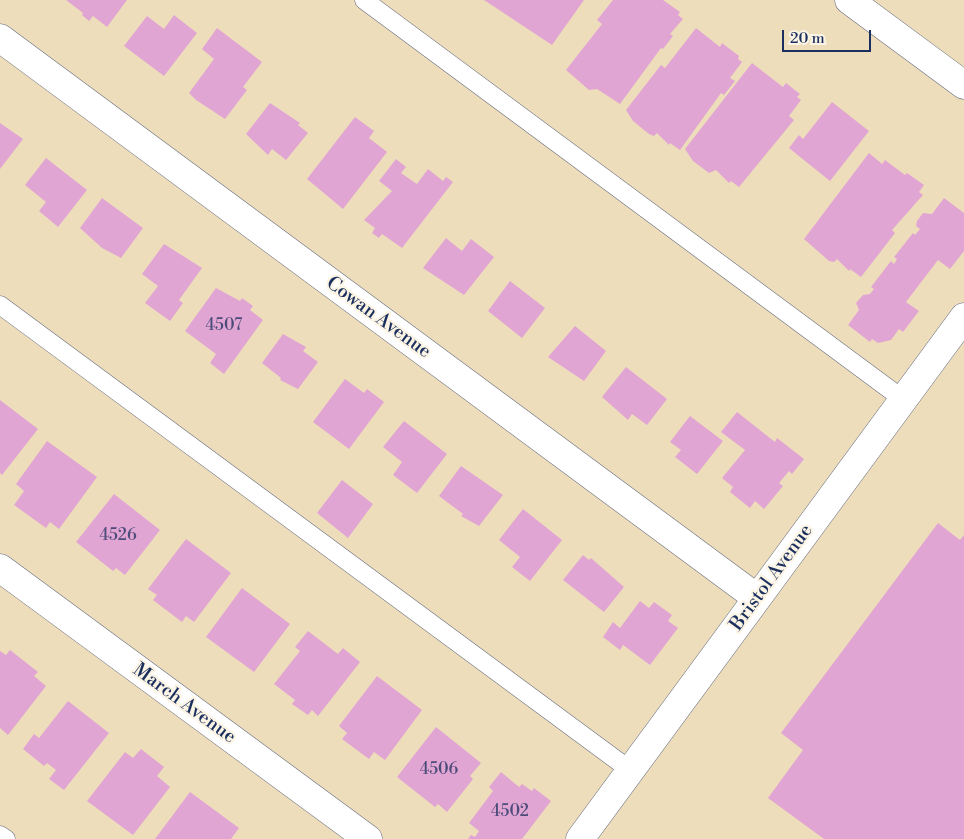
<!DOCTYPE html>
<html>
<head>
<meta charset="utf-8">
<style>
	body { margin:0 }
	#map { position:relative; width:964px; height:839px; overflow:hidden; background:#edb; font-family:"Libre Bodoni",serif }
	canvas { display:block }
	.scale { position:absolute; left:782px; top:30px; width:89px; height:22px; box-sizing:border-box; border:2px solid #1b2f5e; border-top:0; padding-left:6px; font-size:15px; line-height:18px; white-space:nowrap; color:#1b2f5e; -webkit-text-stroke:4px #fcf5e5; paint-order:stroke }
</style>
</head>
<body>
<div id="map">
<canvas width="964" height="839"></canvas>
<div class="scale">20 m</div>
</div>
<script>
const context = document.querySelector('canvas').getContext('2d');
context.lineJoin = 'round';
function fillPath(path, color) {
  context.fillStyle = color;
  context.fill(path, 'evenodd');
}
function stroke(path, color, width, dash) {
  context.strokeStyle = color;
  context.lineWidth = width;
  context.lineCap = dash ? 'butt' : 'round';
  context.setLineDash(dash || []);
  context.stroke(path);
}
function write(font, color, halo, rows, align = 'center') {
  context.font = font + ' "Libre Bodoni",serif';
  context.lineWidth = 4.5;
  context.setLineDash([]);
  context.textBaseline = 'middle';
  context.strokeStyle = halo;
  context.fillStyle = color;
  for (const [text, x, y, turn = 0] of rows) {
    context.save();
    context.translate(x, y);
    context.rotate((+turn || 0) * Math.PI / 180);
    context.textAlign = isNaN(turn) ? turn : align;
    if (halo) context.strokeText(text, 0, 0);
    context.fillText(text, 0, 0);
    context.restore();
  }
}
const building = new Path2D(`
	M66,0h61l-20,27 -14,-11 -4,5 -7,-6 1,-2z
	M484,0h100l-32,45z
	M613,0h50l17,12 -2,3 5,4 -13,15 3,2 -10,13 -2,-1 -41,56 -23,-15 -8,1 -23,-20 36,-46 -5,-4z
	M174,15l23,18 -33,43 -40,-30 23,-30 17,13z
	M217,28l45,34 -19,25 4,3 -22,29 -29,-19 -7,-7 25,-34 -12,-10z
	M696,28l24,19 2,-4 17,13 -1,3 4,3 -12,16 5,3 -11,14 -3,-2 -41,57 -10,-7 -1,2 -12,-12 -3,3 -5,-2 -16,-13 -7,-11 35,-45 4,3z
	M752,63l31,24 3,-4 14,11 -3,3 4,3 -12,16 5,4 -55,67 -8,-6 -2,2 -13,-13 -7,3 -16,-12 -8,-12z
	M832,102l37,29 -39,50 -41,-33 10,-13 4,4z
	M270,103l30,20 -2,2 10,8 -22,27 -14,-11 -4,6 -22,-21z
	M355,117l19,14 -5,7 18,14 -44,57 -36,-30z
	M0,123l23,16 -23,30z
	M869,153l13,11 3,-4 20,15 2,-2 17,12 -5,7 4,3 -31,35 3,3 -34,44 -11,-8 -1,2 -12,-12 -3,3 -5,-1 -25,-22z
	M46,158l41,32 -29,37 -19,-16 7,-9 -21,-17z
	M396,159l10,8 -5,6 16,11 11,-15 15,12 3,-4 7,5 -51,66 -20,-14 -3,4 -7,-5 3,-5 -11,-8 28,-29 -13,-10z
	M102,198l41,30 -22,30 -19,-10 -22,-20z
	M944,198l20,15v38l-14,18 -12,-9 -32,42 13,9 -16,21 -4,-3 -8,11 -13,3 -6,-4 -2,3 -22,-17 11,-15 -3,-7 7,-8 7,-1 4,-5 -3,-2 20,-26 3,3 3,-5 -3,-2 19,-24 2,2 5,-6 -4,-3 1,-5 6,-8 9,1z
	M446,238l16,13 9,-12 23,18 -30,38 -41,-27z
	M164,244l38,24 -23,32 4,3 -13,18 -25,-18 13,-17 -16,-12z
	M510,281l35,27 -23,30 -34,-27z
	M216,288l24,13 2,-3 11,8 -3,4 13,10 -39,54 -14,-11 6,-9 -31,-23z
	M575,326l31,25 -22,30 -36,-24z
	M283,334l23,13 -3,4 15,11 -20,27 -18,-9 1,-2 -19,-15z
	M626,367l41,32 -20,26 -15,-11 -4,6 -26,-23z
	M345,379l19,14 3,-4 17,13 -35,47 -36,-27z
	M0,400l38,29 -36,46 -2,-2z
	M737,412l38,30 2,-4 27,21 -12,15 -3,-3 -10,12 4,3 -19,23 -9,-8 -5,7 -20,-16 3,-5 -11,-9 23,-28 -24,-18z
	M690,416l33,25 -26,33 -22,-17 6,-7 -11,-8z
	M404,421l43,33 -30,39 -24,-18 9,-13 -19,-15z
	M47,441l50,36 -38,52 -9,-7 -4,6 -32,-23 10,-14 -8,-7z
	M461,466l42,29 -24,31 -18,-10 2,-2 -24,-18z
	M342,480l31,24 -25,34 -31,-25z
	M114,494l46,36 -35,45 -9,-7 -3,3 -37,-29z
	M523,509l39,31 -32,41 -18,-14 8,-10 -21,-17z
	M938,523l22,17 4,-5v304h-140l-56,-41 35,-48 -22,-17z
	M186,539l45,34 -37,49 -8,-6 -4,6 -29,-22 4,-5 -9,-6z
	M583,555l6,5 2,-2 33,29 -20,25 -41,-32z
	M242,588l48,36 -36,48 -48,-35z
	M640,601l9,7 5,-6 18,13 -4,6 10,7 -28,37 -27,-20 -3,5 -17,-13 10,-15 7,6z
	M308,631l30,23 5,-6 17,14 -42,54 -6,-6 -4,5 -16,-11 3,-4 -21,-16 26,-33 -5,-4z
	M10,650l28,22 -4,4 12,10 -38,49 -8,-7v-77l6,4z
	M377,676l45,34 -37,50 -11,-8 -5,7 -27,-20 5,-6 -8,-7z
	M68,701l41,32 -45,57 -15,-11 7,-9 -9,-7 -3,3 -21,-17 11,-15 5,4z
	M436,727l45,36 -11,13 3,3 -26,33 -9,-8 -3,3 -38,-30z
	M141,749l23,18 -7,9 13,11 -37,48 -46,-34 38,-49 8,6z
	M501,772l18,15 3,-3 10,7 2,-3 17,13 -29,38h-54l3,-4 4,2 4,-6 -10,-8 24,-32 -4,-4z
	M190,792l49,36 -8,11h-76z`);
const lane = new Path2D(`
	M364,0l540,400
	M0,305l630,465
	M0,835l6,4`);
const street = new Path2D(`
	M0,38l757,560
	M0,568l368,271
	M580,839l384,-522`);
const secondary = new Path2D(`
	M849,0l115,85`);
const numberNames = [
	["4507",224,326],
	["4526",118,536],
	["4506",439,770],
	["4502",510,812]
];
const streetNames = [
	["Cowan Avenue",378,318,36],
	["Bristol Avenue",772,578,-54],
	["March Avenue",184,704,36]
];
fillPath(building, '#e1a5d3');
stroke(lane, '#656c7f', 19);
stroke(street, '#656c7f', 29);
stroke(secondary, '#656c7f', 29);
stroke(lane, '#fff', 18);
stroke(street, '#fff', 28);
stroke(secondary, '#fff', 28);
write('16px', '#4c4c7b', null, numberNames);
write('19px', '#1b2f5e', '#fcf5e5', streetNames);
</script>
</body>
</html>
